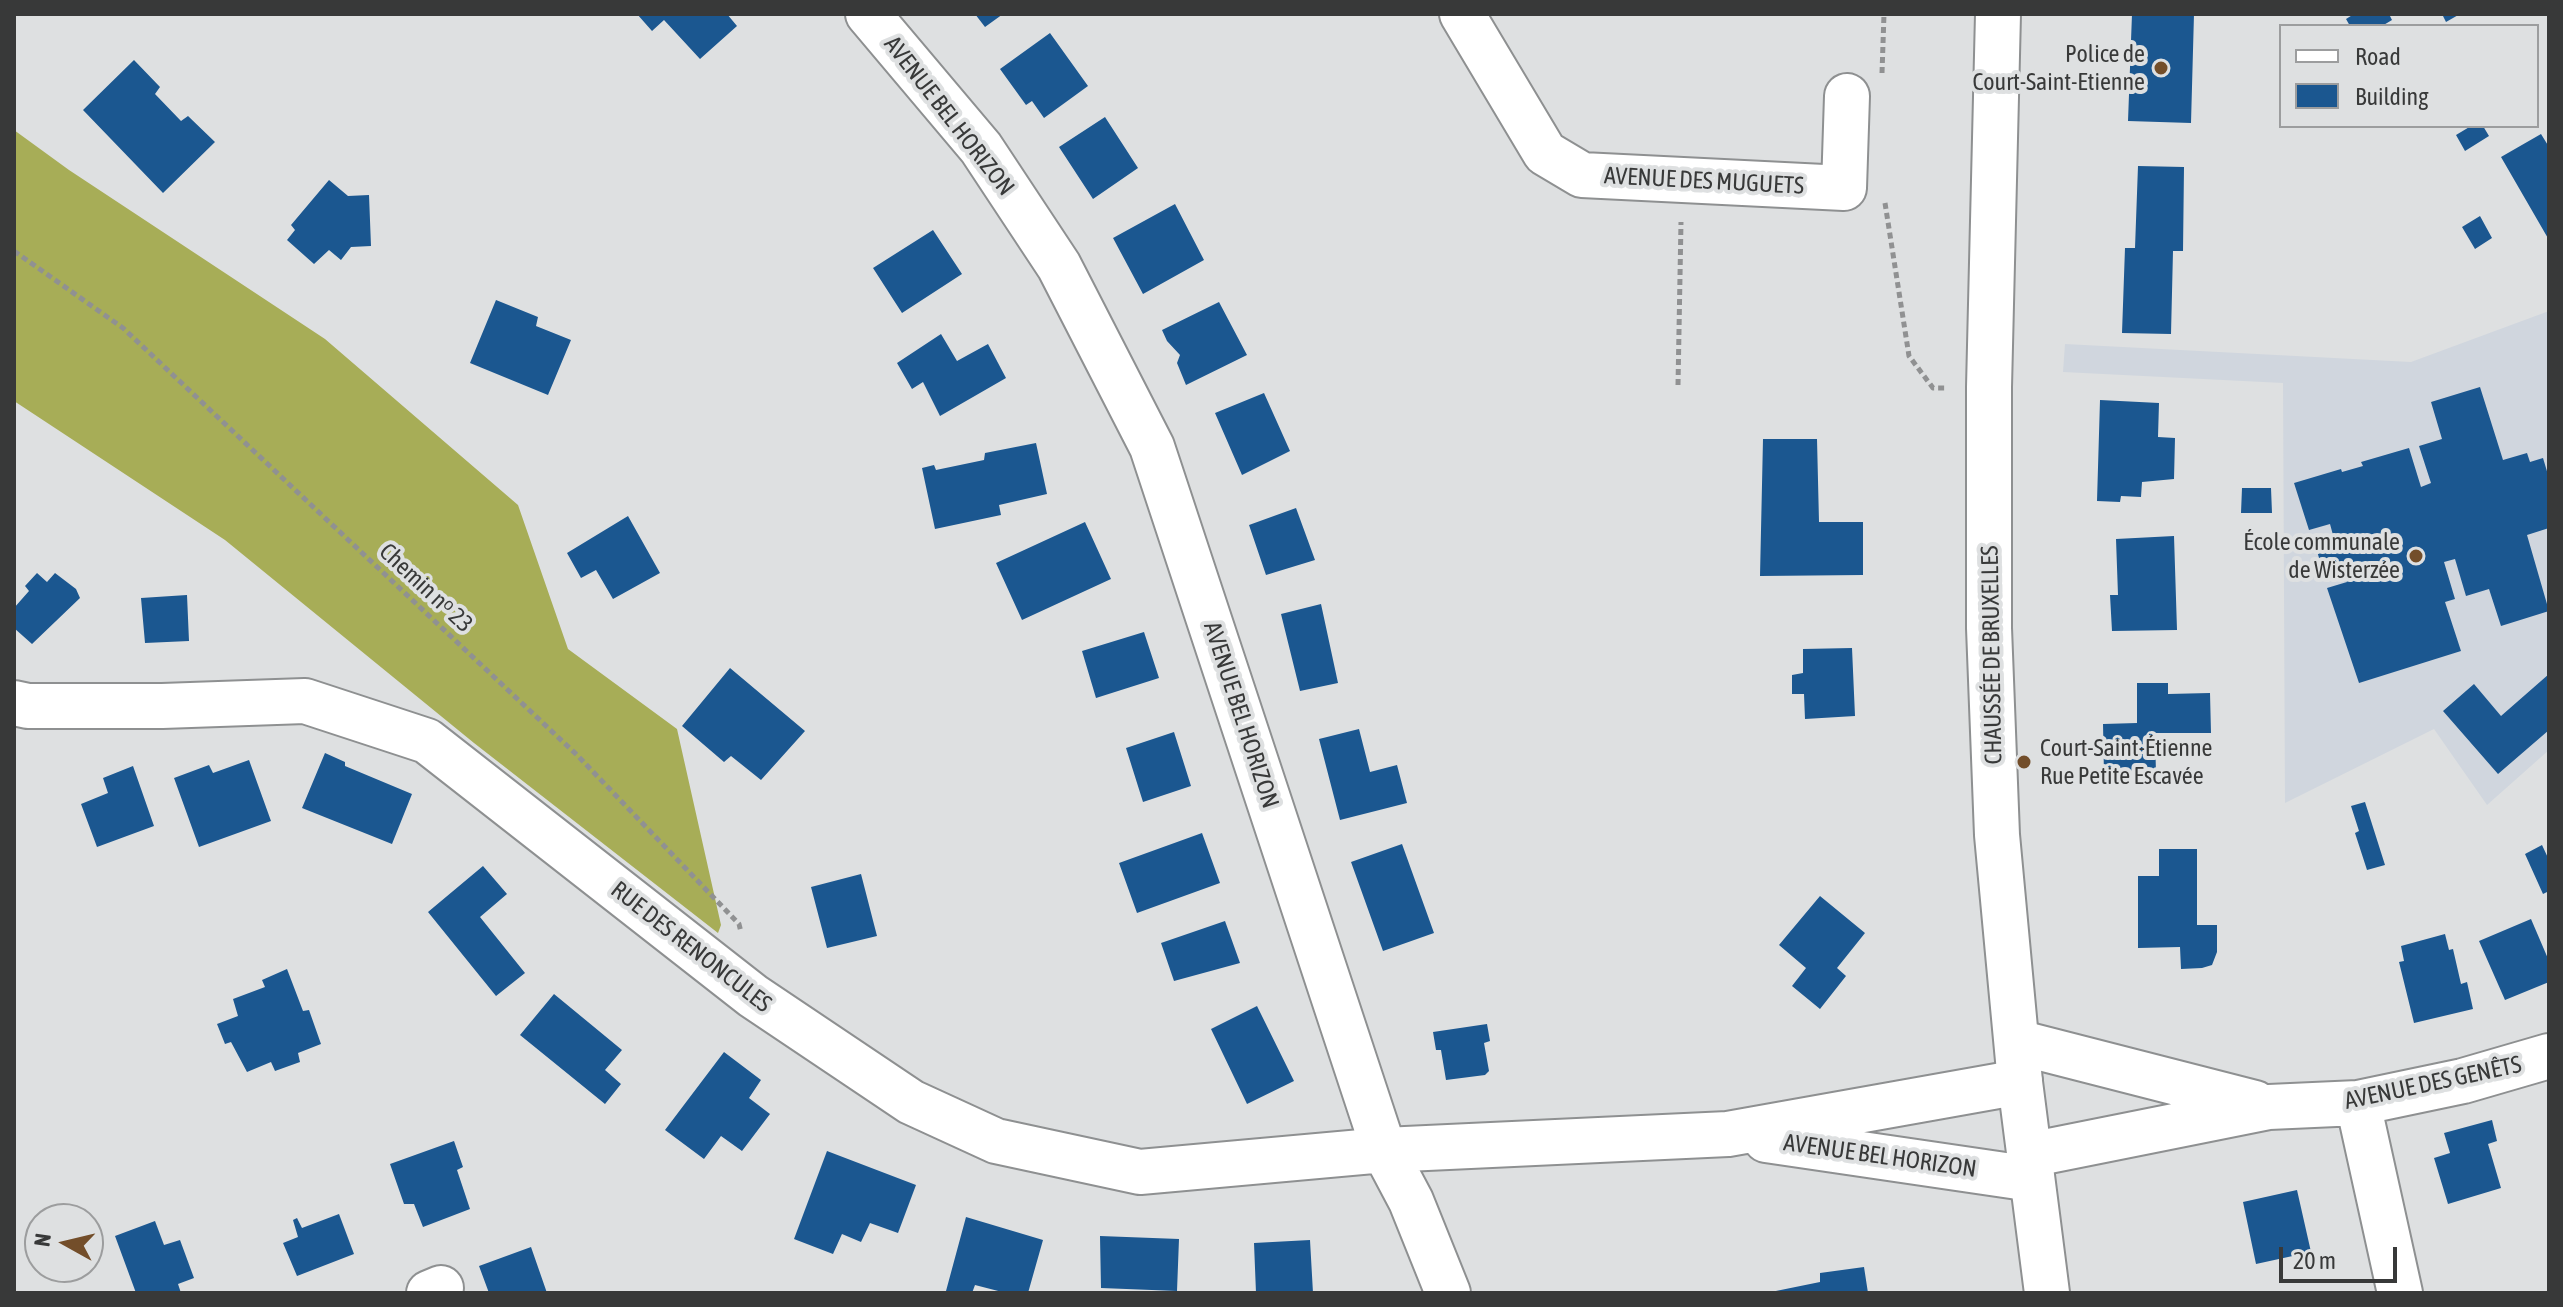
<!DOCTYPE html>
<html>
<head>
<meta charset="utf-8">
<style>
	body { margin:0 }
	#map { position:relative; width:2563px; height:1307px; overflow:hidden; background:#dee0e1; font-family:"Asap Condensed",sans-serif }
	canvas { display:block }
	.frame { position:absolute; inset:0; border:16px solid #383939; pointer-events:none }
	.legend { position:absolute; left:2279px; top:24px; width:260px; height:104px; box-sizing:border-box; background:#dee0e1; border:2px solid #9c9d9e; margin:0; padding:10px 14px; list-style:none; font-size:24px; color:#383939 }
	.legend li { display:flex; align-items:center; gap:16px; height:40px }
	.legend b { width:40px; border:2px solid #9c9d9e }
	.north { position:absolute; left:24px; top:1203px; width:80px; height:80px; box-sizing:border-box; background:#dee0e1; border:2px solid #9c9d9e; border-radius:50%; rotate:278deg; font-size:22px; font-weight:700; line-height:32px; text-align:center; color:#383939 }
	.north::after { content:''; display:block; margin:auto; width:28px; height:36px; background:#734e2a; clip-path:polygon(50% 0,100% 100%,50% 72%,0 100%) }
	.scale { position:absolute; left:2279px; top:1247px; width:118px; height:36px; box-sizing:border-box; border:4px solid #383939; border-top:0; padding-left:10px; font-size:24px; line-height:28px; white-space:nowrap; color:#383939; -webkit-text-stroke:6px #dee0e1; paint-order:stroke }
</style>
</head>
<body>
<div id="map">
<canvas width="2563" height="1307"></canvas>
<div class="frame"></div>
<ul class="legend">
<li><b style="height:10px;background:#fff"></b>Road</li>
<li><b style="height:22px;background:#1b5790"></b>Building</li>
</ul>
<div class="north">N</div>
<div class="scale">20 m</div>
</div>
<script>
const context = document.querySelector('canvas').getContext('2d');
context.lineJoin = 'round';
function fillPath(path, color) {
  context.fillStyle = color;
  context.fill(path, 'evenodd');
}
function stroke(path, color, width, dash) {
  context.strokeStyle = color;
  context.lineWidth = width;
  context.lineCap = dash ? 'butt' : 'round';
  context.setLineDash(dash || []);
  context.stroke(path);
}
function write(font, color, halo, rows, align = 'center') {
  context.font = font + ' "Asap Condensed",sans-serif';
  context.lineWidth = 8;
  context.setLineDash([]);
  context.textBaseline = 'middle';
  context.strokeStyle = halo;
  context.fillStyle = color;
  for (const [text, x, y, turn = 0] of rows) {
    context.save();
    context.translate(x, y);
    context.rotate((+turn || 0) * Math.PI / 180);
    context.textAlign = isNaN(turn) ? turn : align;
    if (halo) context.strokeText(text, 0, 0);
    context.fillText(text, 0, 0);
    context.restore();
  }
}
const built = new Path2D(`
	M2549,311v439l-62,55 -53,-76 -149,74 -2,-420 -220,-11 2,-28 346,18z`);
const forest = new Path2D(`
	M14,130l55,40 256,169 193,166 50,144 109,80 44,196 -3,8 -244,-190 -249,-203 -211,-139z`);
const building = new Path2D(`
	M637,14h90l10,12 -37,33 -36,-39 -12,11z
	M975,14h28l-18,13z
	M2132,14h62l-3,109 -63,-2z
	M2354,14h35l3,6 -10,6h-32l-4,-7z
	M2442,14h18l-14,8z
	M1050,33l38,53 -44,32 -12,-17 -6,4 -26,-36z
	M134,60l26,27 -5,7 26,27 7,-5 27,26 -52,51 -80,-83z
	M1105,117l33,51 -45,31 -34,-52z
	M2471,126h12l6,10 -24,15 -9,-16z
	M2541,134l8,13v93l-48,-83z
	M2138,166l46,1 -1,84h-10l-2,83 -49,-1 3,-85h10z
	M329,180l19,16 21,-1 2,51 -20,1 -10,13 -12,-10 -15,14 -27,-24 8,-10 -4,-5z
	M1175,204l29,56 -61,34 -30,-56z
	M2480,216l12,22 -17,11 -13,-22z
	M933,230l29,44 -60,39 -29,-45z
	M496,300l42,17 -2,9 35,14 -23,55 -78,-32z
	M1219,302l28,53 -61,30 -9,-22 3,-8 -13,-14 -5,-11z
	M941,334l16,27 31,-17 18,34 -66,38 -17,-34 -11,7 -15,-26z
	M2480,387l23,73 24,-7 3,9 13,-4 6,20v40l-2,1 2,9 -22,7 22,76 -48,15 -12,-37 -23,7 -11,-37 -11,3 11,37 -10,3 16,49 -102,32 -32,-95 20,-6 -3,-10 -19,6 -11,-37 19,-6 -3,-11 -21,6 -15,-47 47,-14 1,3 21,-6 -2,-4 48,-14 12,39 10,-4 -12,-37 23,-7 -11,-37z
	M1264,393l26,58 -48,24 -27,-62z
	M2100,400l59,3 -1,34 17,1 -1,41 -32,3 -1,15 -20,-1 -1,6 -23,-1z
	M1763,439h54l2,83h44v53l-103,1z
	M1036,443l11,51 -48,11 2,10 -66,14 -13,-61 12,-3 2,5 48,-10 1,-7z
	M2242,488h29l1,25h-31z
	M1296,508l19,52 -49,15 -17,-50z
	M628,516l32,57 -47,26 -17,-29 -15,8 -14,-25z
	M1085,522l26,57 -89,41 -26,-57z
	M2174,536l3,94 -65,1 -2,-36h8l-2,-56z
	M37,573l10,9 8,-9 21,16 4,9 -48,46 -18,-16v-20l15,-17 -4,-5z
	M187,595l2,46 -44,2 -4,-45z
	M1321,604l17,79 -38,8 -19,-77z
	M1144,632l15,46 -63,20 -14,-47z
	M1852,648l3,68 -50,3 -1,-25h-12v-19l11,-2v-24z
	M730,668l75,63 -44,49 -30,-24 -7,6 -42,-36z
	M2549,674v56l-51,44 -55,-63 31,-27 27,32z
	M2137,683h31v11l42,-1 1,40h-56l1,41 -52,1 -1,-51 34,-1z
	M1359,729l11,43 27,-7 10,38 -67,17 -21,-81z
	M1174,732l17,54 -48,16 -17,-54z
	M325,753l20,9v4l67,28 -20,50 -90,-36z
	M249,760l22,61 -72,26 -25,-69 35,-13 4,8z
	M133,766l21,60 -57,21 -16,-43 27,-11 -5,-15z
	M2365,802l20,63 -18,5 -12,-37 4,-2 -8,-25z
	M1202,833l18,50 -83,30 -18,-50z
	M1402,844l32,89 -51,18 -32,-89z
	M2542,845l7,15v31l-6,3 -18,-40z
	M2159,849h38v76h20v27l-5,13 -10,3 -21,1 -1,-22 -42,1v-72h21z
	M483,866l24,28 -27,23 45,56 -29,23 -68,-84z
	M861,874l16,62 -50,12 -16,-61z
	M1820,896l45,37 -28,35 9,8 -26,33 -28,-23 14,-18 -27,-23z
	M2531,919l18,42v21l-44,18 -26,-59z
	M1225,921l15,42 -66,18 -13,-38z
	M2445,934l4,16 4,-1 8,35 6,-2 6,27 -59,14 -15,-61 5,-1 -3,-15z
	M287,969l16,42 6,-1 12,34 -23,9 2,9 -25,9 -4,-9 -24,10 -16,-30 -6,2 -8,-20 21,-8 -5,-17 32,-12 -3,-7z
	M554,994l68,56 -17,20 16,14 -16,20 -85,-69z
	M1257,1006l37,75 -47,23 -36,-75z
	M1487,1024l3,17 -6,2 5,28 -4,4 -39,5 -5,-30h-5l-3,-18z
	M724,1052l37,28 -12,18 21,16 -28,37 -21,-15 -17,23 -39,-29z
	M2492,1120l5,21 -9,3 13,44 -53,16 -14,-46 16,-5 -6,-20z
	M454,1141l9,26 -6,3 13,39 -47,18 -9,-23h-10l-14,-40z
	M827,1151l89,34 -18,48 -28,-10 -9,19 -19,-8 -9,20 -39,-15z
	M2297,1190l14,62 -55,12 -13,-62z
	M339,1214l15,40 -57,22 -14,-33 15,-6 -5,-17 4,-2 5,10z
	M966,1217l77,23 -15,53h-22l-31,-8 -3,8 -26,-2z
	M155,1221l9,24 16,-5 14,38 -16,6 3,9h-45l-21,-57z
	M1100,1236l79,3 -2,52 -76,-3z
	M1310,1240l3,53h-57l-2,-50z
	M531,1247l16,46h-58l-10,-27z
	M1864,1267l4,26h-102l54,-11v-9z`);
const path = new Path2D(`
	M1882,73l2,-59
	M1885,203l24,153 24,32h15
	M14,251l109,77 454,427 162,169 2,8
	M1678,385l3,-163`);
const minor = new Path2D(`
	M868,14l113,134 78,118 93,181 232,703 27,51 37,92
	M1462,14l83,139 37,22 262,13 3,-92
	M14,703l14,3h134l143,-5 122,40 326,255 158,106 85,39 144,31 244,-22 344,-16 292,-52
	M2017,1042l238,61
	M2358,1103l42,190
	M1766,1140l266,39
	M2029,1155l240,-48 89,-4 105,-22 86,-25
	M429,1293l12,-5`);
const secondary = new Path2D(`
	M1998,14l-9,373v241l8,207 23,247 27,211`);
const markers = [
	[2161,68,8,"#734e2a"],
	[2416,556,8,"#734e2a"],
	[2024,762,8,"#734e2a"]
];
const poiNames = [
	["Police de",2145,54],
	["Court-Saint-Etienne",2145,82],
	["École communale",2400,542],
	["de Wisterzée",2400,570],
	["Court-Saint-Étienne",2040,748,"left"],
	["Rue Petite Escavée",2040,776,"left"]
];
const streetNames = [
	["AVENUE BEL HORIZON",949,116,52],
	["AVENUE DES MUGUETS",1704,181,3],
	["Chemin nᵒ 23",426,588,43],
	["CHAUSSÉE DE BRUXELLES",1992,655,-91],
	["AVENUE BEL HORIZON",1241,715,72],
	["RUE DES RENONCULES",691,947,38],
	["AVENUE DES GENÊTS",2433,1083,-12],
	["AVENUE BEL HORIZON",1880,1156,8]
];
fillPath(built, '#d0d6de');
fillPath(forest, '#a7ad57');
fillPath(building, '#1b5790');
stroke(minor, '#8e9091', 48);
stroke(secondary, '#8e9091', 48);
stroke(path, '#909192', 5, [6, 4]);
stroke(minor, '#fff', 44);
stroke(secondary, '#fff', 44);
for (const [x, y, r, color] of markers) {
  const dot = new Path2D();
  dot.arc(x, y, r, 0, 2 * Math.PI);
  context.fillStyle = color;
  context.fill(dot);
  stroke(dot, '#dee0e1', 3);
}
write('24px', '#383939', '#dee0e1', poiNames, 'right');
write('24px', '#383939', '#dee0e1', streetNames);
</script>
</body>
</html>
